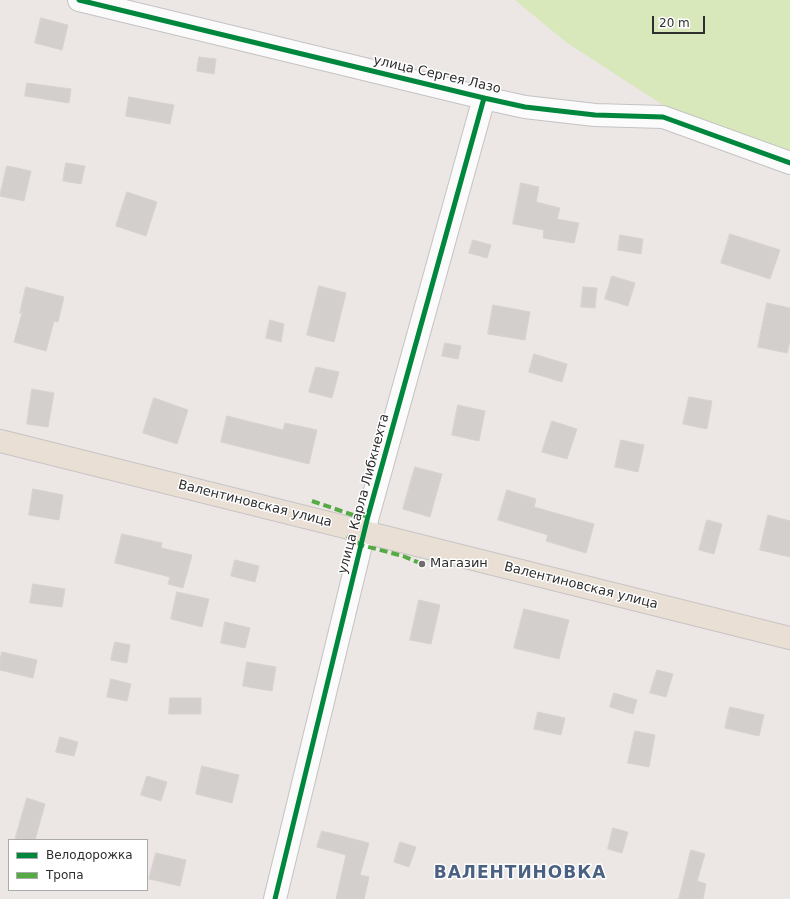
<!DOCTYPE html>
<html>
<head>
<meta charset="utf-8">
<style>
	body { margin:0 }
	#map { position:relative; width:790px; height:899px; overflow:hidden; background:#ece6e4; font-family:"DejaVu Sans",sans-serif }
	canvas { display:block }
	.legend { position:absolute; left:8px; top:839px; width:140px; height:52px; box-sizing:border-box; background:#fff; border:1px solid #ababab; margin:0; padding:5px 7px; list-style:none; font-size:12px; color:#2e2e2e }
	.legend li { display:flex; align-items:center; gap:8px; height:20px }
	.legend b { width:20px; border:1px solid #ababab }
	.scale { position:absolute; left:652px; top:16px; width:53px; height:18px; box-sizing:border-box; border:2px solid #2e2e2e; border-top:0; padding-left:5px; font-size:12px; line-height:14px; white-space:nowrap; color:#2e2e2e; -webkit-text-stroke:3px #fff; paint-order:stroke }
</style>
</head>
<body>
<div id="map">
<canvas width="790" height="899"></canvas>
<ul class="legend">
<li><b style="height:5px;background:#00873e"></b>Велодорожка</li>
<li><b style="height:5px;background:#54ab44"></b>Тропа</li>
</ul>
<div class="scale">20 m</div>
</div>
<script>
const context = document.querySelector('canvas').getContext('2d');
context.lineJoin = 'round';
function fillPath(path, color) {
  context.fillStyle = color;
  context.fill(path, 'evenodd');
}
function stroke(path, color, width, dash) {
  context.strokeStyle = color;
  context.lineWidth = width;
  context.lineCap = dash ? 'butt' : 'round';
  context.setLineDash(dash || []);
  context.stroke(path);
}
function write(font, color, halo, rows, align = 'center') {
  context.font = font + ' "DejaVu Sans",sans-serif';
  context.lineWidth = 3;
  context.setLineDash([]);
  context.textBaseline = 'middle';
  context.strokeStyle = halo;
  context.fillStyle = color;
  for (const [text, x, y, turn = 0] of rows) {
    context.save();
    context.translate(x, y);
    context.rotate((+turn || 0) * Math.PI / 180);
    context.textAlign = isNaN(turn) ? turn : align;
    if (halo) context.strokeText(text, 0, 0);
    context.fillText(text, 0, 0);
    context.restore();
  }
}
const green = new Path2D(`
	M515,0h275v165l-82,-31 -141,-91z`);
const building = new Path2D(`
	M41,18l27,7 -6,25 -27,-7z
	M199,57l17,2 -2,15 -17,-3z
	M27,83l44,6 -2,14 -44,-7z
	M129,97l45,8 -4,19 -44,-8z
	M66,163l19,3 -4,18 -18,-3z
	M7,166l24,5 -7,30 -24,-5z
	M521,183l18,4 -3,15 24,6 -3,11 22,4 -5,20 -31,-5 1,-8 -31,-6z
	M127,192l30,10 -11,34 -30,-10z
	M730,234l50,16 -10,29 -49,-16z
	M620,235l23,4 -2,15 -23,-4z
	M473,240l18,5 -4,13 -18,-5z
	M612,276l23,7 -7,23 -23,-7z
	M319,286l27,7 -12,49 -27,-7z
	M26,287l38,10 -6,25 -4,-1 -8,30 -32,-9 8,-29h-2z
	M583,287l14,1 -2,20 -14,-1z
	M767,303l23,5v33l-3,12 -29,-6z
	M493,305l37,7 -5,28 -37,-6z
	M270,320l14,4 -3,18 -15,-4z
	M445,343l16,3 -3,13 -16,-3z
	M534,354l33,10 -5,18 -33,-10z
	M316,367l23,5 -7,26 -23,-6z
	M32,389l22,4 -6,34 -21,-3z
	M689,397l23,4 -5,28 -24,-5z
	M154,398l34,12 -11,34 -34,-11z
	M458,405l27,6 -6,30 -27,-6z
	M227,416l56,14 2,-7 32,7 -8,34 -88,-22z
	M552,421l25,8 -10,30 -25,-7z
	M621,440l23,5 -6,27 -23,-5z
	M415,467l27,7 -12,43 -27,-8z
	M33,489l30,6 -4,25 -30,-5z
	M507,490l29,9 -2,8 60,17 -8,29 -40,-12 2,-6 -50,-15z
	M768,515l22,6v36l-30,-7z
	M707,520l15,4 -8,30 -15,-4z
	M122,534l40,9 -1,5 31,7 -9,33 -15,-4 2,-7 -55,-14z
	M235,560l24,6 -4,16 -24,-6z
	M33,584l32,5 -3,18 -32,-4z
	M177,592l32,7 -7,28 -31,-8z
	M419,600l21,5 -9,39 -21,-4z
	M524,609l45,11 -10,39 -45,-11z
	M225,622l25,6 -5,20 -24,-5z
	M115,642l15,3 -3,18 -16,-3z
	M2,652l35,8 -4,18 -33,-8v-10z
	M247,662l29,5 -4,24 -29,-5z
	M657,670l16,4 -7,23 -16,-4z
	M111,679l20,5 -4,17 -20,-4z
	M614,693l23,7 -4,14 -23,-7z
	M170,698h31v16h-32z
	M730,707l34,8 -5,21 -34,-8z
	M538,712l27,6 -4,17 -27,-6z
	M635,731l20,4 -6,32 -21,-4z
	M60,737l18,5 -4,14 -18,-4z
	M202,766l37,9 -7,28 -36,-9z
	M147,776l20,6 -6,19 -20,-6z
	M27,798l18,6 -10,36h-20z
	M613,828l15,4 -6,21 -14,-4z
	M322,831l47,12 -9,32 9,2 -5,22h-28l10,-44 -29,-8z
	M400,842l16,5 -7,20 -15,-5z
	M691,850l14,4 -8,27 9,3 -3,15h-24z
	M156,853l30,7 -6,26 -31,-7z`);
const minor = new Path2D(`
	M79,0l405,98 41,9 70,8 68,2 127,46
	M275,899l93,-383 116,-418`);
const major = new Path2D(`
	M0,441l790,197`);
const quiet = new Path2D(`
	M312,501l41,14 15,1
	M347,536l14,9 42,11 19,8`);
const cycleway = new Path2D(`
	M79,0l405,98 41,9 70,8 68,2 127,46
	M275,899l93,-383 116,-418`);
const markers = [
	[422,564,4,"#706e6e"]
];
const streetNames = [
	["улица Сергея Лазо",437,75,13],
	["улица Карла Либкнехта",364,494,-75],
	["Валентиновская улица",255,504,14],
	["Валентиновская улица",581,586,14]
];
const poiNames = [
	["Магазин",430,564]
];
const districtNames = [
	["ВАЛЕНТИНОВКА",520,874]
];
fillPath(green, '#d8e8bb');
fillPath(building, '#d3cfcd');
stroke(building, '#d7d2d0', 1);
stroke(minor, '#c4c3c3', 24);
stroke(major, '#c6c4c4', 24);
stroke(minor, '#fcfbfb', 22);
stroke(major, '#e9dfd5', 22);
stroke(quiet, '#54ab44', 4, [8, 4]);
stroke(cycleway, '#00873e', 5);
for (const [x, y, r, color] of markers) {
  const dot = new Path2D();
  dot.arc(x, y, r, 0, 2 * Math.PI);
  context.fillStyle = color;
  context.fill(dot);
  stroke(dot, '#fff', 1.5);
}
write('13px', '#2e2e2e', '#fff', streetNames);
write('13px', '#2e2e2e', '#fff', poiNames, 'left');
context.letterSpacing = '1px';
write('bold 17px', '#4a6183', '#fff', districtNames);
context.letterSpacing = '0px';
</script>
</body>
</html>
